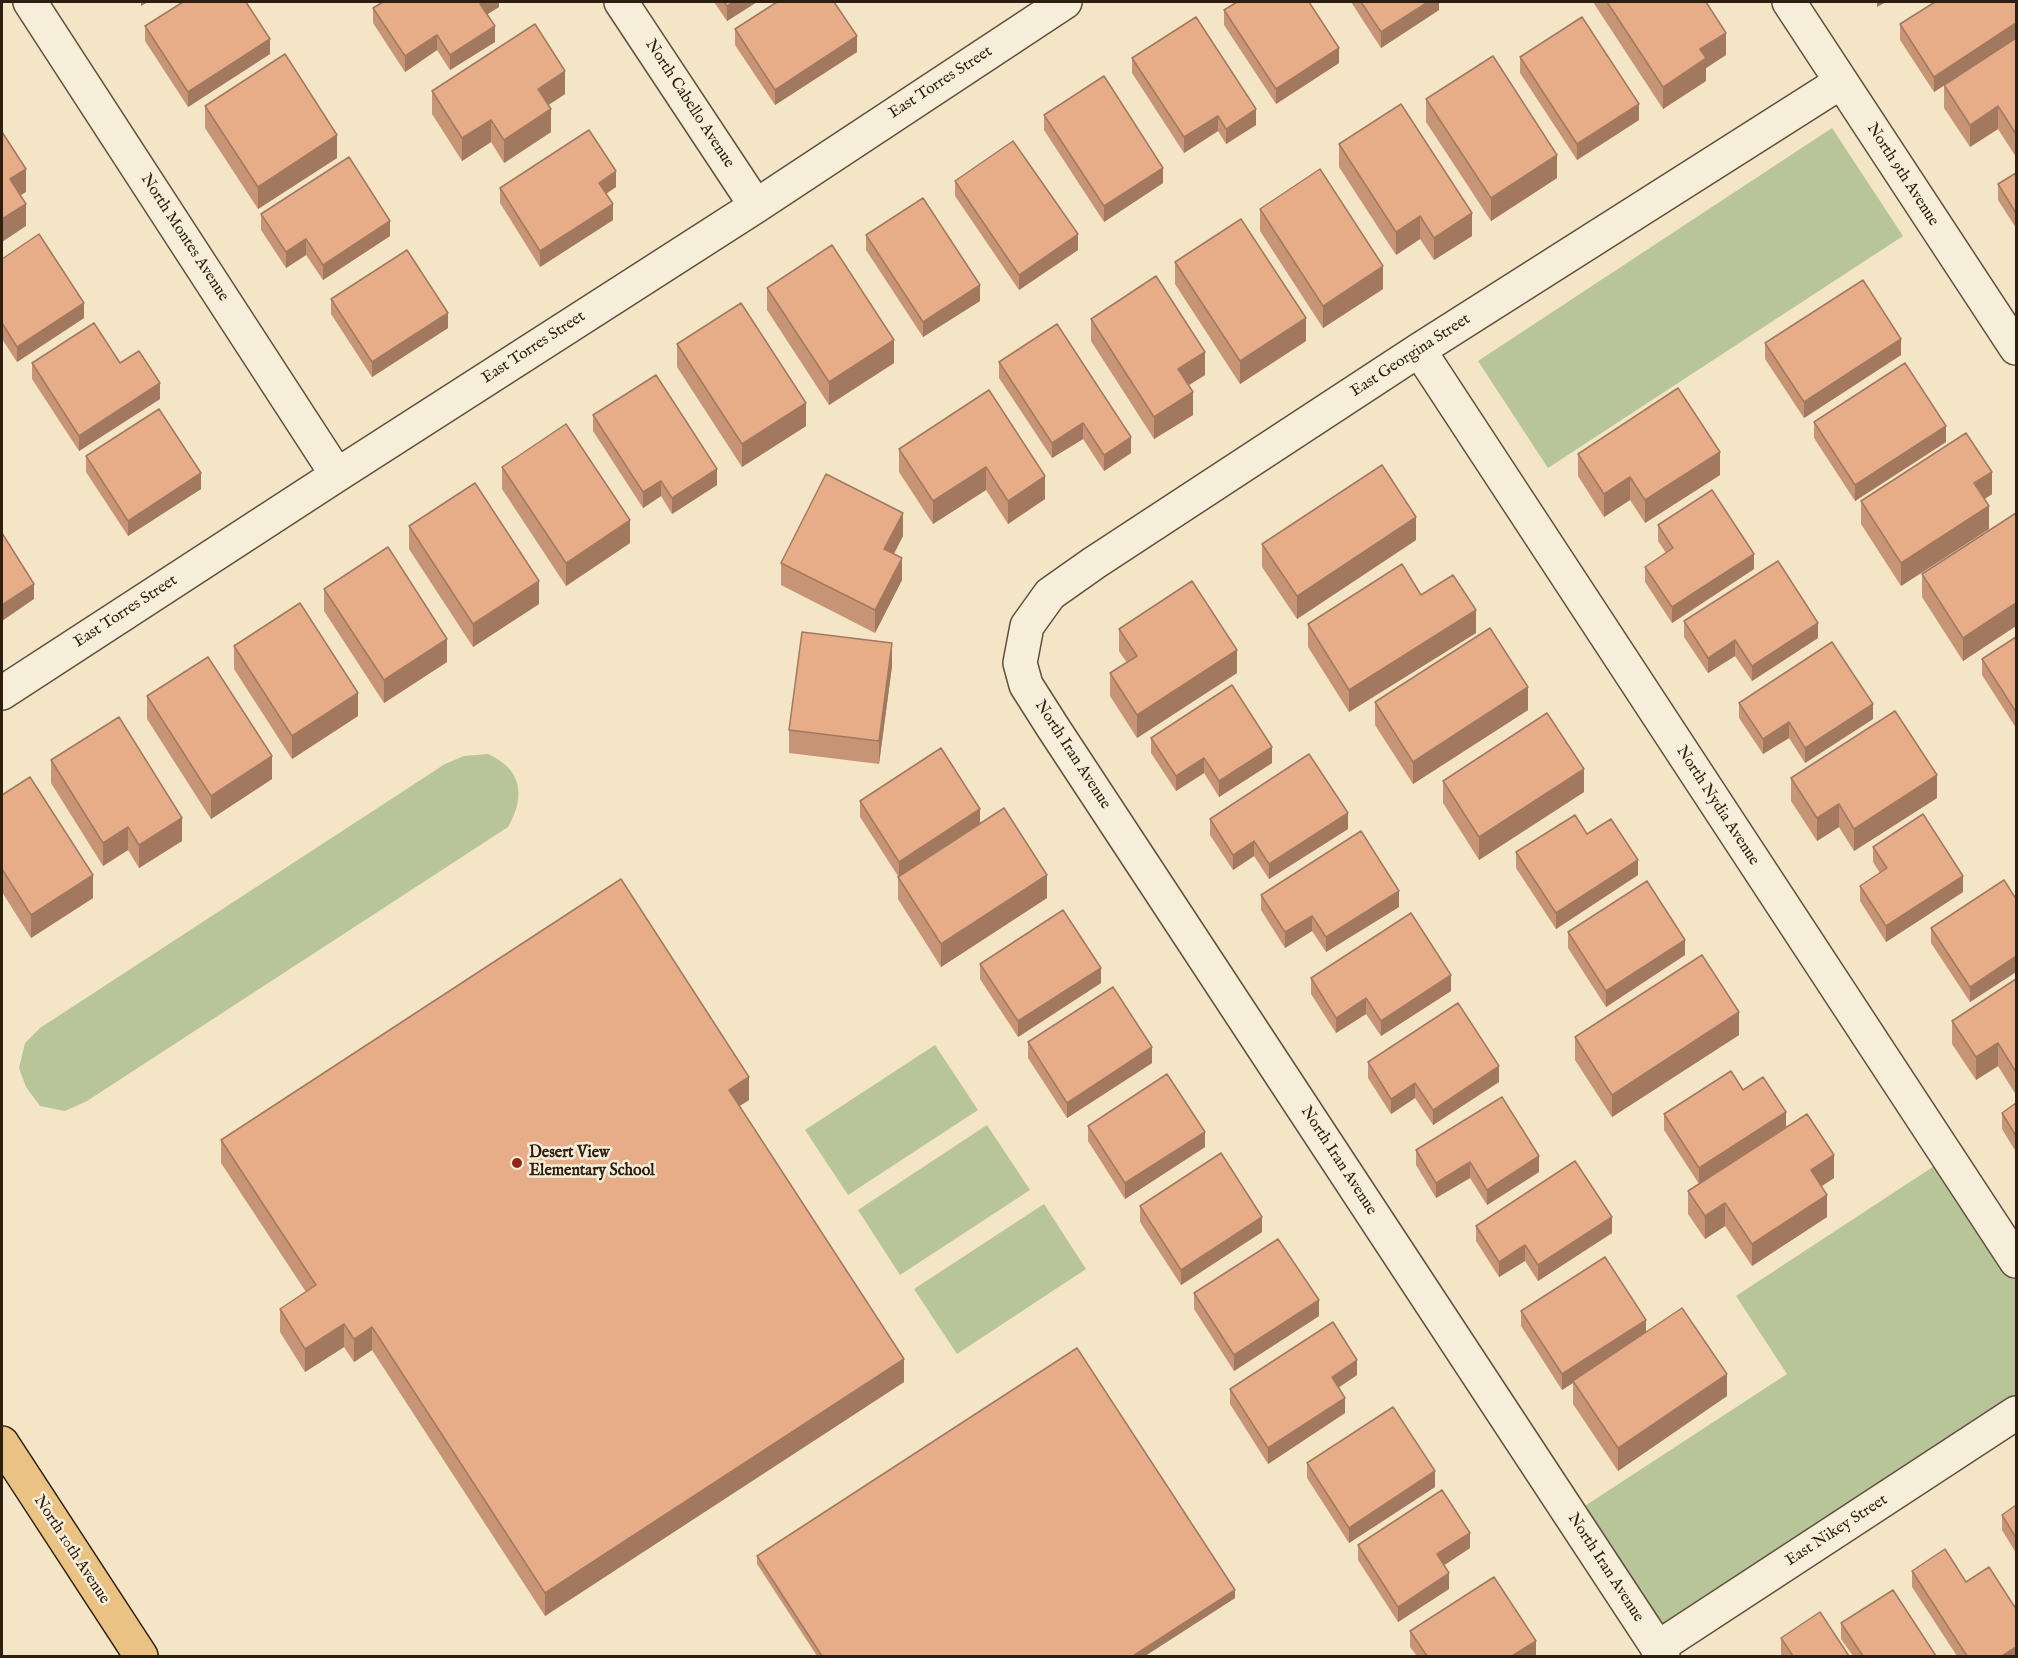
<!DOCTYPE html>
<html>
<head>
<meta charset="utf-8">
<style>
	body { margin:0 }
	#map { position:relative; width:2018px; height:1658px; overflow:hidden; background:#f3e5c6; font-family:"IM FELL English",serif }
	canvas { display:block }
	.frame { position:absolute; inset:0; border:3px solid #2e1e0f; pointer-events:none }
</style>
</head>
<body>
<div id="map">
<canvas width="2018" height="1658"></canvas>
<div class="frame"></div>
</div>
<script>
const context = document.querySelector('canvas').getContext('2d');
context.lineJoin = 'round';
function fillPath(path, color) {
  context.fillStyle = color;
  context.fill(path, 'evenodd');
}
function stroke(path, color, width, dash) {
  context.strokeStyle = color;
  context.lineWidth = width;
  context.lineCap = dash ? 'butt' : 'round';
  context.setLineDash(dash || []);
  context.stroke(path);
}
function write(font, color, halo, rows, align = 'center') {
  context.font = font + ' "IM FELL English",serif';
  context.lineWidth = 5;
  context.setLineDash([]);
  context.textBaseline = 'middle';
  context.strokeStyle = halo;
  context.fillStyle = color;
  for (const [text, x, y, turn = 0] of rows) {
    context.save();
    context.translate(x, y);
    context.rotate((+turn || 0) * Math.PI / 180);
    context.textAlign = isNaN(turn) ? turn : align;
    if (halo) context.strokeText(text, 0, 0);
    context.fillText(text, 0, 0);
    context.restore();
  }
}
const green = new Path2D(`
	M1832,128l71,108 -355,232 -70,-107z
	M488,754c34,15 38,42 20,73l-421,274 -22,10 -25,-5 -14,-19 -7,-19 6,-25 15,-15 405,-264 19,-8z
	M935,1045l43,65 -130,85 -43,-65z
	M987,1125l43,65 -130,85 -42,-65z
	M1948,1157l68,104v152l-359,235 -86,-133 216,-141 -51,-78z
	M1044,1204l42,65 -129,85 -43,-65z`);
const minor = new Path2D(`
	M30,2l307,473
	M621,2l135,204
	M1789,2l227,346
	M1419,350l597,911
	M2,693l335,-218 419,-269 309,-204
	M1657,1648l359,-235
	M1663,1656l-611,-930 -26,-41 -6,-22 7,-37 23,-32 44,-31 325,-213 422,-268`);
const major = new Path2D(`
	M2,1443l139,213`);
const wall = new Path2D(`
	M499,2v5l-12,7 8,28 -45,28 -13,-20 -32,22 -32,-49v-15z
	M714,2h43l-30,19z
	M1351,2h88v8l-58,38z
	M1593,2h113l20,53 -20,13v13l-43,28z
	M1224,10l115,53 -63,41 -52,-79z
	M1900,24l116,14 -82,54 -34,-52z
	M145,26l125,28 -82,53 -43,-66z
	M735,29l122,23 -82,53 -40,-60z
	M2016,38v119l-18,-28 -28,18 -26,-39v-23z
	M1520,57l119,63 -62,40 -57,-87z
	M1132,58l124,67 -30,19 -8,-13 -34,22 -52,-80z
	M432,91l133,3 -17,11 3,27 -47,31 -13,-21 -29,19 -30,-47z
	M1426,99l131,79 -66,43 -65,-99z
	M205,106l132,52 -79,51 -53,-81z
	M1044,115l119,68 -59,39 -60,-92z
	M1339,144l133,92 -38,24 -14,-21 -24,16 -57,-88z
	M2016,173v55l-18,-28v-16z
	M955,181l123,69 -59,40 -64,-94z
	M616,187l-10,7 7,26 -73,47 -40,-64v-15z
	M1260,209l123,80 -60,39 -63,-97z
	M261,214l129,22 -67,44 -17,-25 -20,13 -25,-38z
	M866,235l114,66 -57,36 -57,-87z
	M2,259l82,59 -67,44 -15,-23z
	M1175,262l131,79 -66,43 -65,-100z
	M767,288l127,75 -65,42 -62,-95z
	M331,299l117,29 -76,49 -41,-63z
	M1091,319l114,56 -17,10 5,30 -39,24 -63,-98z
	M1765,343l136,12 -97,63 -39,-59z
	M677,344l129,82 -64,41 -65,-100z
	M999,362l132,91 -27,18 -21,-32 -31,19 -53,-80z
	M32,363h88l40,36 -81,52 -47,-72z
	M989,390l56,109 -37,25 -22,-34 -53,34 -34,-52v-23z
	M593,415l124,70 -45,29 -11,-18 -18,12 -50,-77z
	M1814,422l132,20 -91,59 -41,-63z
	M1578,454l142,21 -75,48 -15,-23 -26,17 -26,-41z
	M86,456l115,33 -73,47 -42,-64z
	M502,467l128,76 -64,43 -64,-97z
	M1992,494l-8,5 5,30 -88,57 -40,-62v-23z
	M1658,525l96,44 -82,54 -27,-41v-15l21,-14 -8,-12z
	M409,526l130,78 -66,43 -64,-98z
	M903,536l-9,18 8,26 -27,53 -94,-48v-22z
	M1416,540l-119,79 -35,-52v-23z
	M1922,574l94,52 -53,35 -41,-64z
	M324,589l123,73 -63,41 -60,-92z
	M1421,595l55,38 -127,79 -41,-65v-23z
	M1684,621l134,17 -66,43 -17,-25 -27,17 -24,-36z
	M1119,629l118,44 -100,65 -27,-42v-23l17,-10 -8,-12z
	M2016,637v91l-34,-53v-16z
	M234,646l124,70 -66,43 -58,-90z
	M892,666l-13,98 -90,-11v-23z
	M147,696l125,83 -61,40 -64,-100z
	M1375,702l153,8 -115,74 -38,-59z
	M1739,703l134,16 -68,44 -16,-25 -26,16 -24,-36z
	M1151,738l121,25 -53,34 -15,-24 -28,18 -25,-38z
	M51,760l131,81 -43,27 -11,-18 -25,16 -52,-83z
	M1791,778l146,20 -83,53 -15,-24 -22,14 -26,-40z
	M1443,781l141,11 -105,68 -36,-57z
	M2,795l91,103 -62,40 -29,-46z
	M860,801l120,22 67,75 -106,69 -43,-68v-23l-38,-59z
	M1210,819l138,10 -79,50 -15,-23 -21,14 -23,-35z
	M1587,834l51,41 -82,54 -40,-61v-16z
	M1873,847l90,45 -77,50 -26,-41v-15l20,-13 -7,-11z
	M1261,895l138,12 -73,45 -14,-21 -27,17 -24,-38z
	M2016,899v73l-46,30 -39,-59v-15z
	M1568,932l117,23 -79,52 -38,-59z
	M980,964l121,19 -83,54 -38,-58z
	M1311,978l140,13 -70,45 -15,-22 -30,19 -25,-39z
	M2016,979v116l-18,-29 -22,14 -24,-36v-23z
	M1739,1035l-127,82 -37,-57v-23z
	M1028,1042l124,21 -85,55 -39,-60z
	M1368,1062l131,20 -66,43 -18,-27 -24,16 -23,-36z
	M1731,1071l-32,113 -35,-54v-16z
	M749,1100l-10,6 165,276 -359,234 -173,-266 -18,12 -10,-15 -39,25 -25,-40v-23l26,-17 -85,-129v-23z
	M2016,1103v49l-14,-23v-16z
	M1088,1126l117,21 -80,52 -37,-58z
	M1416,1150l123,22 -52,33 -17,-27 -34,20 -20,-33z
	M1834,1178l-12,8 5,31 -75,49 -27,-40 -20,13 -17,-25v-23z
	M1140,1206l122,26 -81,53 -41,-63z
	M1476,1226l136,7 -74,48 -13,-20 -26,16 -23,-36z
	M1194,1293l125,23 -85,55 -40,-62z
	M1521,1311l125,21 81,64 -109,75 -45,-67v-21l-11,7 -41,-64z
	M1357,1375l-18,12 6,26 -77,51 -38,-60v-15z
	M1307,1463l128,24 -86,56 -42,-65z
	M2016,1505v48l-14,-23v-15z
	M1358,1545l112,3 -26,17 5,24 -51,33 -40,-62z
	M757,1556l478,42 -90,58h-328l-60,-92z
	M1912,1571l104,85h-59l-45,-69z
	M1841,1623l95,33h-83l-12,-17z
	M1410,1631l126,25h-119l-7,-9z
	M1781,1638l68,18h-68z`);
const shadedWall = new Path2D(`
	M141,2h7l-7,4z
	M483,2h16v5l-19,12v-15z
	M733,2h24l-30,19v-15z
	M1428,2h11v8l-58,38v-16z
	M1877,2h9l-9,5z
	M2016,23v15l-82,54v-15z
	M495,26v16l-45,28v-15z
	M1726,33v22l-20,13v13l-43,28v-22l37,-38z
	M437,35v15l-32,22v-16z
	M857,36v16l-82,53v-15z
	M270,39v15l-82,53v-15z
	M1339,48v15l-63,41v-15z
	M565,71v23l-27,18v-23z
	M1639,104v16l-62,40v-16z
	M1998,106v23l-28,18v-22z
	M551,109v23l-47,31v-23z
	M1256,109v16l-30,19v-15z
	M1218,116v15l-34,22v-16z
	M491,120v22l-29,19v-23z
	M337,135v23l-79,51v-22z
	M1557,155v23l-66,43v-23z
	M1163,168v15l-59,39v-16z
	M26,169v23l-16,10v-23z
	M616,171v16l-17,11v-15z
	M26,204v22l-24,16v-23z
	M613,204v16l-73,47v-16z
	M1472,213v23l-38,24v-22z
	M1420,216v23l-24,16v-23z
	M390,221v15l-67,44v-15z
	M1078,234v16l-59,40v-15z
	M306,239v16l-20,13v-16z
	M1383,266v23l-60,39v-22z
	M980,285v16l-57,36v-15z
	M84,303v15l-67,44v-15z
	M448,313v15l-76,49v-15z
	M1306,318v23l-66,43v-23z
	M1901,339v16l-97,63v-16z
	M894,340v23l-65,42v-23z
	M1205,352v23l-27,17v-23z
	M160,383v16l-81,52v-15z
	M1193,392v23l-39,24v-22z
	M806,403v23l-64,41v-23z
	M1083,423v16l-31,19v-15z
	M1946,426v16l-91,59v-16z
	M1131,437v16l-27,18v-16z
	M1720,452v23l-75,48v-23z
	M986,467v23l-53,34v-23z
	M717,469v16l-45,29v-16z
	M1992,472v22l-18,12v-23z
	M201,473v16l-73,47v-15z
	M1045,476v23l-37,25v-23z
	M1630,477v23l-26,17v-23z
	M661,481v15l-18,12v-16z
	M1989,506v23l-88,57v-23z
	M903,513v23l-19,36v-23z
	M1416,517v23l-119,79v-23z
	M630,520v23l-64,43v-23z
	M1754,554v15l-82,54v-16z
	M902,558v22l-27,53v-23z
	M539,581v23l-66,43v-23z
	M34,584v15l-32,22v-16z
	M2016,603v23l-53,35v-23z
	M1476,610v23l-127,79v-22z
	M1818,623v15l-66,43v-15z
	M447,639v23l-63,41v-23z
	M1735,640v16l-27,17v-15z
	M892,643v23l-13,98v-23z
	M1237,650v23l-100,65v-23z
	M1528,687v23l-115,74v-22z
	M358,693v23l-66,43v-23z
	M1873,704v15l-68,44v-15z
	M1789,722v16l-26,16v-15z
	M1272,747v16l-53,34v-16z
	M272,756v23l-61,40v-23z
	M1204,758v15l-28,18v-15z
	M1584,769v23l-105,68v-23z
	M1937,775v23l-83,53v-22z
	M1839,804v23l-22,14v-23z
	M980,809v16l-81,52v-15z
	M1348,813v16l-79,50v-15z
	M182,818v23l-43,27v-23z
	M128,827v23l-25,16v-23z
	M1254,841v15l-21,14v-15z
	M1638,860v15l-82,54v-16z
	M93,875v23l-62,40v-23z
	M1047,875v23l-106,69v-23z
	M1963,876v16l-77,50v-16z
	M1399,891v16l-73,45v-15z
	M1312,916v15l-27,17v-16z
	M3,937v22l-1,2v-23z
	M1685,940v15l-79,52v-16z
	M2016,956v16l-46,30v-15z
	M1101,968v15l-83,54v-16z
	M1451,975v16l-70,45v-15z
	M1366,998v16l-30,19v-15z
	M1739,1012v23l-127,82v-22z
	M1998,1043v23l-22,14v-23z
	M1152,1047v16l-85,55v-15z
	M1499,1066v16l-66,43v-15z
	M749,1077v23l-20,13v-23z
	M1415,1083v15l-24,16v-15z
	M1786,1112v15l-87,57v-16z
	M1205,1132v15l-80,52v-16z
	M1834,1155v23l-23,15v-23z
	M1539,1156v16l-52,33v-15z
	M1470,1162v16l-34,20v-15z
	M1827,1195v22l-75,49v-22z
	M1725,1203v23l-20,13v-23z
	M1262,1217v15l-81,53v-15z
	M1612,1217v16l-74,48v-16z
	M1525,1245v16l-26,16v-15z
	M1319,1300v16l-85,55v-16z
	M1646,1320v15l-84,55v-16z
	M344,1324v23l-39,25v-23z
	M372,1327v23l-18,12v-23z
	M904,1359v23l-359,234v-23z
	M1357,1360v15l-25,17v-15z
	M1727,1374v22l-109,75v-23z
	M1345,1398v15l-77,51v-16z
	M1435,1471v16l-86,56v-15z
	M1470,1533v15l-33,22v-16z
	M1449,1573v16l-51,33v-15z
	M1235,1590v8l-90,58h-12z
	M1536,1641v15h-24z
	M2016,1647v9h-14z`);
const building = new Path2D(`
	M183,2h63l24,37 -82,53 -43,-66z
	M383,2h100l-3,2 15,22 -45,29 -13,-20 -32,21 -32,-48z
	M724,2h9l-6,4z
	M777,2h57l23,34 -82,54 -40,-61z
	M1237,2h72l30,46 -63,41 -52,-79z
	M1361,2h67l-47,30z
	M1607,2h99l20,31 -26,16 6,9 -43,29z
	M1935,2h81v21l-82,54 -34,-53z
	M1196,17l60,92 -30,20 -8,-13 -34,21 -52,-79z
	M1582,17l57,87 -62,40 -57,-87z
	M535,24l30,47 -27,18 13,20 -47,31 -13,-20 -29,18 -30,-47z
	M2016,38v96l-18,-28 -28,19 -26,-40z
	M285,54l52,81 -79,52 -53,-81z
	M1493,56l64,99 -66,43 -65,-99z
	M1104,76l59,92 -59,38 -60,-91z
	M1401,104l71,109 -38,25 -14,-22 -24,16 -57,-88z
	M589,130l27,41 -17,12 14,21 -73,47 -40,-63z
	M2,132l24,37 -16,10 16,25 -24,15z
	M1013,141l65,93 -59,41 -64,-94z
	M349,157l41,64 -67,44 -17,-26 -20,13 -25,-38z
	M1320,169l63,97 -60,40 -63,-97z
	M2016,173v40l-18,-29z
	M923,198l57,87 -57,37 -57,-87z
	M1241,219l65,99 -66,43 -65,-99z
	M39,234l45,69 -67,44 -15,-24v-64z
	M832,245l62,95 -65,42 -62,-94z
	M407,250l41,63 -76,49 -41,-63z
	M1156,276l49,76 -27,17 15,23 -39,25 -63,-98z
	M1863,280l38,59 -97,63 -39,-59z
	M741,303l65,100 -64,41 -65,-100z
	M94,323l26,40 19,-12 21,32 -81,53 -47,-73z
	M1057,324l74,113 -27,18 -21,-32 -31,20 -53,-81z
	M1905,363l41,63 -91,59 -41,-63z
	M656,375l61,94 -45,29 -11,-17 -18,11 -50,-77z
	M1678,388l42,64 -75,48 -15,-23 -26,17 -26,-40z
	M989,390l56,86 -37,25 -22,-34 -53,34 -34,-52z
	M159,409l42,64 -73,48 -42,-65z
	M566,424l64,96 -64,43 -64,-96z
	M1966,433l26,39 -18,11 15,23 -88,57 -40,-62z
	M1382,465l34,52 -119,79 -35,-52z
	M826,474l77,39 -19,36 18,9 -27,52 -94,-47z
	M475,483l64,98 -66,43 -64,-98z
	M1712,490l42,64 -82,53 -27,-40 28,-19 -15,-23z
	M2016,513v90l-53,35 -41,-64z
	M2,533l32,51 -32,21z
	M388,547l59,92 -63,41 -60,-91z
	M1778,561l40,62 -66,43 -17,-26 -27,18 -24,-37z
	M1402,564l19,31 32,-20 23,35 -127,80 -41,-66z
	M1192,581l45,69 -100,65 -27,-42 27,-17 -18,-27z
	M300,603l58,90 -66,43 -58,-90z
	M1490,628l38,59 -115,75 -38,-60z
	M802,632l90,11 -13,98 -90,-11z
	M2016,637v75l-34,-53z
	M1832,642l41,62 -68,44 -16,-26 -26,17 -24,-36z
	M208,657l64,99 -61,40 -64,-100z
	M1232,685l40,62 -53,34 -15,-23 -28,18 -25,-38z
	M1895,711l42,64 -83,54 -15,-25 -22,14 -26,-40z
	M1547,713l37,56 -105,68 -36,-56z
	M119,717l63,101 -43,27 -11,-18 -25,16 -52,-83z
	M941,748l39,61 -81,53 -39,-61z
	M1309,754l39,59 -79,51 -15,-23 -21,14 -23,-36z
	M30,777l63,98 -62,40 -29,-46v-74z
	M1004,808l43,67 -106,69 -43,-67z
	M1923,814l40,62 -77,50 -26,-40 27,-18 -14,-21z
	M1575,815l12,19 24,-15 27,41 -82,53 -40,-61z
	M1361,831l38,60 -73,46 -14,-21 -27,16 -24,-37z
	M621,879l128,198 -20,13 175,269 -359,234 -173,-266 -18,12 -10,-15 -39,25 -25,-40 36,-24 -95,-145z
	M2004,880l12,19v57l-46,31 -39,-59z
	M1647,881l38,59 -79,51 -38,-59z
	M1063,910l38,58 -83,53 -38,-57z
	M1411,913l40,62 -70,46 -15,-23 -30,20 -25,-40z
	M1702,955l37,57 -127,83 -37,-58z
	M2016,979v93l-18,-29 -22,14 -24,-36z
	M1113,987l39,60 -85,56 -39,-61z
	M1458,1003l41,63 -66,44 -18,-27 -24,16 -23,-37z
	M1731,1071l12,19 20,-13 23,35 -87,56 -35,-54z
	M1167,1074l38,58 -80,51 -37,-57z
	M1502,1097l37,59 -52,34 -17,-28 -34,21 -20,-33z
	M2016,1103v33l-14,-23z
	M1807,1114l27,41 -23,15 16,25 -75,49 -27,-41 -20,13 -17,-25z
	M1221,1153l41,64 -81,53 -41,-64z
	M1575,1161l37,56 -74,48 -13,-20 -26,17 -23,-36z
	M1278,1239l41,61 -85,55 -40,-62z
	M1605,1257l41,63 -84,54 -41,-63z
	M1682,1308l45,66 -109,74 -45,-67z
	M1333,1322l24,38 -25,17 13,21 -77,50 -38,-59z
	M1077,1348l158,242 -102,66h-311l-65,-100z
	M1393,1407l42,64 -86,57 -42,-65z
	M1442,1490l28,43 -33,21 12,19 -51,34 -40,-62z
	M2016,1505v33l-14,-23z
	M1945,1549l21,33 23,-15 27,42v38l-14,9h-35l-55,-85z
	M1494,1577l42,64 -24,15h-85l-17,-25z
	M1893,1590l43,66h-73l-22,-33z
	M1820,1612l29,44h-56l-12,-18z`);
const markers = [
	[517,1163,6,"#8f2418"]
];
const streetNames = [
	["East Torres Street",941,83,-33],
	["North Cabello Avenue",689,104,57],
	["North 9th Avenue",1902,175,57],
	["North Montes Avenue",184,238,57],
	["East Torres Street",534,348,-33],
	["East Georgina Street",1411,356,-33],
	["East Torres Street",126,612,-33],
	["North Iran Avenue",1072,755,57],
	["North Nydia Avenue",1717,806,57],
	["North Iran Avenue",1338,1161,57],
	["East Nikey Street",1837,1531,-33],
	["North 10th Avenue",71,1550,57],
	["North Iran Avenue",1605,1568,57]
];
const poiNames = [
	["Desert View",529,1154],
	["Elementary School",529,1172]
];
fillPath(green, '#b7c598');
stroke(minor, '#5f503d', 36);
stroke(major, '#2e1e0f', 36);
stroke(minor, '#f7eeda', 33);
stroke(major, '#eac283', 33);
fillPath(wall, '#c79575');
fillPath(shadedWall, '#a2795f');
fillPath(building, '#e7ad88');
stroke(building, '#a2795f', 1.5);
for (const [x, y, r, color] of markers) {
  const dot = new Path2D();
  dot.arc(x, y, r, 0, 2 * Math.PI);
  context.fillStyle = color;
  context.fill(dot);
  stroke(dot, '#f7eeda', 2);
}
write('16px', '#2e1e0f', '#f7eeda', streetNames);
write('bold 16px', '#2e1e0f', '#f7eeda', poiNames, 'left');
</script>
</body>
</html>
